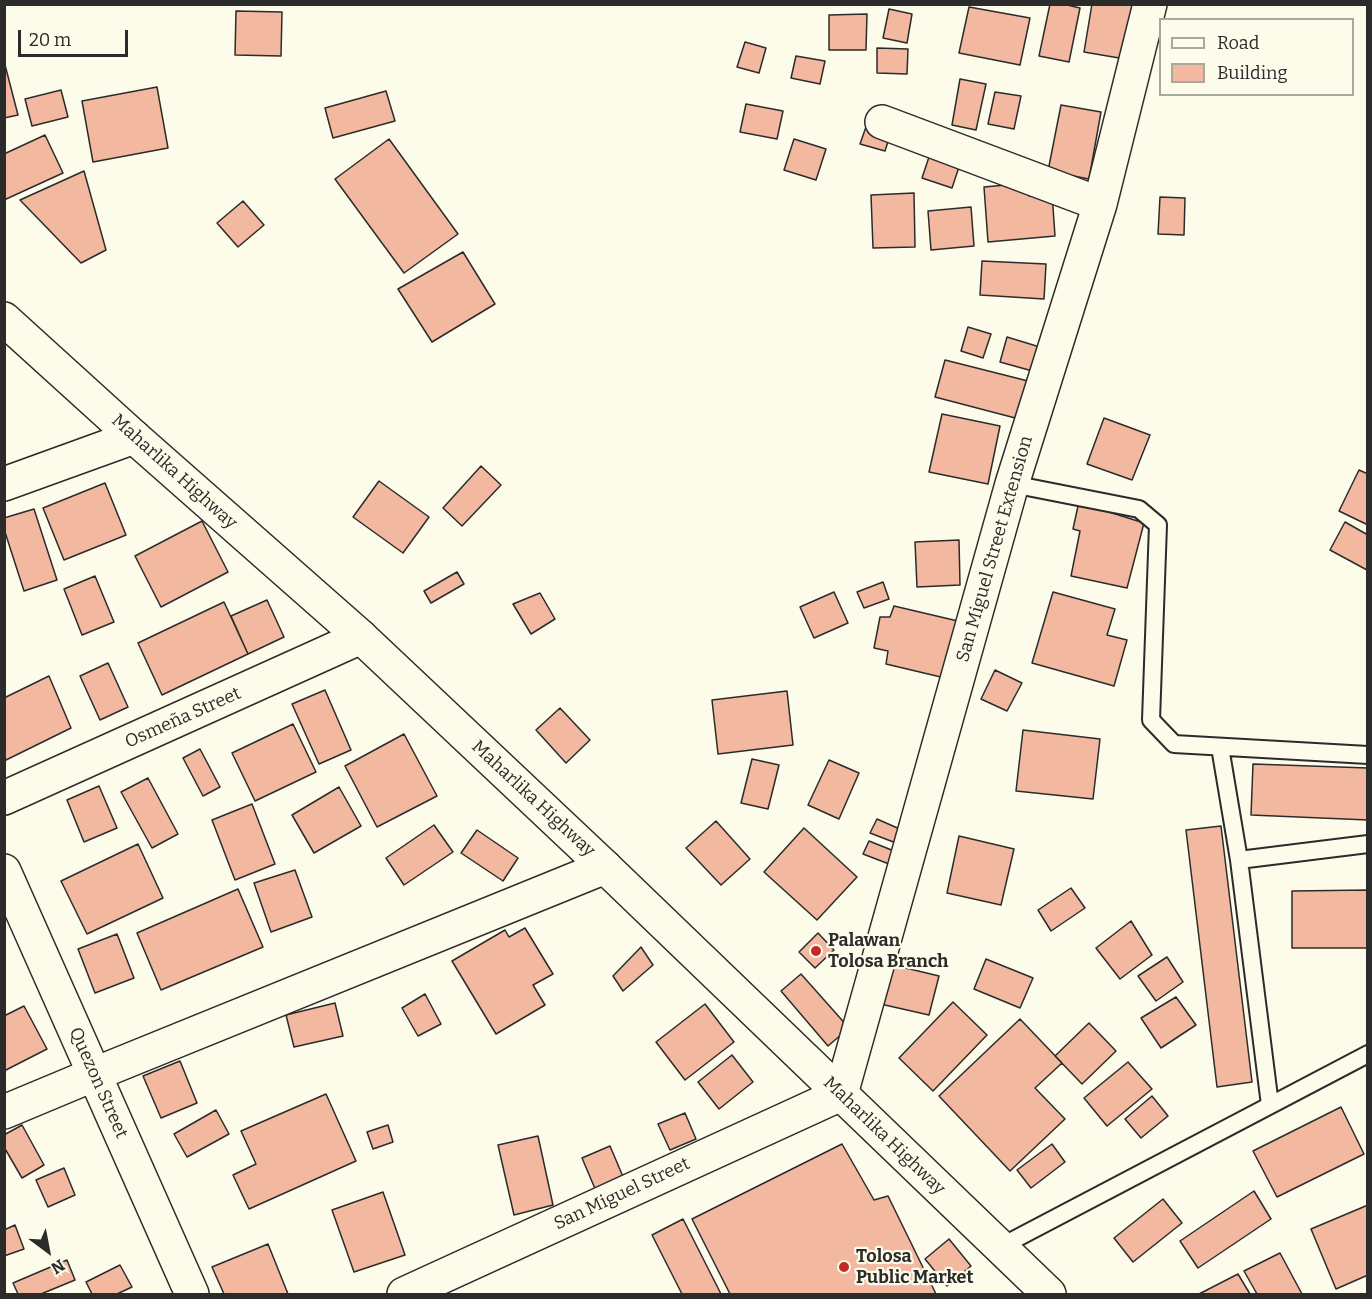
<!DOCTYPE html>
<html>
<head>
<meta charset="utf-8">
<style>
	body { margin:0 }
	#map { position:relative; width:1372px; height:1299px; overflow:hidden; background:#fdfbea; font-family:Bitter,serif }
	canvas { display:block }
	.frame { position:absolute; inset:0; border:6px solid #2b2b2b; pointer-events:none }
	.legend { position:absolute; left:1159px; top:18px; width:195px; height:78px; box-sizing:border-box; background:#fdfbea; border:2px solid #a9a89e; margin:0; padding:8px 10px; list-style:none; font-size:18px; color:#2b2b2b }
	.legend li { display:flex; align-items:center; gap:12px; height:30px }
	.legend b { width:30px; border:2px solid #a9a89e }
	.north { position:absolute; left:18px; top:1221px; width:60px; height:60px; -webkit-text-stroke:4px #fdfbea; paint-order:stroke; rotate:148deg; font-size:16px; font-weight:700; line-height:24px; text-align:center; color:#2b2b2b }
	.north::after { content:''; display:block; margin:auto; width:21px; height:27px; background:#2b2b2b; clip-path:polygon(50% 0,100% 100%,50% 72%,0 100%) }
	.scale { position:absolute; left:18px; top:30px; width:110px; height:27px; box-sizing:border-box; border:3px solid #2b2b2b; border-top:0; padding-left:8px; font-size:18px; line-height:21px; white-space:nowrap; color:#2b2b2b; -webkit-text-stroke:4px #fdfbea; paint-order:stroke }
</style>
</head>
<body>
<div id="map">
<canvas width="1372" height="1299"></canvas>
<div class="frame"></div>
<ul class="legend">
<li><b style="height:8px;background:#fdfbea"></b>Road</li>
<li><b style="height:16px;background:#f2b8a0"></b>Building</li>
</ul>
<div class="north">N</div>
<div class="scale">20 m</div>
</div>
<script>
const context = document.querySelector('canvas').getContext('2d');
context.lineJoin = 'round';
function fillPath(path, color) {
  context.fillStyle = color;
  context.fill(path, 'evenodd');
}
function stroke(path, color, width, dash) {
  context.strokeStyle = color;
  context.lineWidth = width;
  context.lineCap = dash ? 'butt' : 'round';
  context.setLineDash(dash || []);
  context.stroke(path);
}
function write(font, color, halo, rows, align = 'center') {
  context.font = font + ' Bitter,serif';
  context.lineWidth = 4.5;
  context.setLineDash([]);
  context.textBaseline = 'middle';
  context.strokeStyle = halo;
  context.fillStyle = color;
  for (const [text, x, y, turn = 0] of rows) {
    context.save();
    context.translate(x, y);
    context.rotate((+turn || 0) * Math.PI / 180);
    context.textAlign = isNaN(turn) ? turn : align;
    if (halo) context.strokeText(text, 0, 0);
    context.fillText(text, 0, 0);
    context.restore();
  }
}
const building = new Path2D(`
	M1050,4h13l17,4 -11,54 -30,-6z
	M1092,4h43l-10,55 -41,-7z
	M969,7l61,11 -10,47 -61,-12z
	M889,9l23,5 -5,29 -24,-5z
	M236,11l46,1 -1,44 -46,-1z
	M867,14l-1,36h-37v-35z
	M745,42l21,6 -7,25 -22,-6z
	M877,48l31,1 -1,25 -30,-1z
	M796,56l29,5 -5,23 -29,-6z
	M4,61l14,54 -14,3z
	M960,79l26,5 -10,46 -24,-5z
	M157,87l11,61 -75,14 -11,-61z
	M61,90l7,27 -36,9 -7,-27z
	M386,91l9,30 -62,17 -8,-30z
	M995,92l26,4 -7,33 -26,-5z
	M746,104l37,7 -6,28 -37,-7z
	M1061,105l40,7 -12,67 -41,-8z
	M867,124l24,8 -6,19 -25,-7z
	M45,135l18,38 -59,27v-46z
	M389,139l69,95 -54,39 -69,-94z
	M794,139l32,10 -10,31 -32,-10z
	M930,154l30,10 -8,24 -30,-10z
	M84,171l22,79 -25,13 -61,-63z
	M1027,183l2,13 23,-3 3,43 -67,6 -4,-55z
	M914,193l1,54 -42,1 -2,-53z
	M1160,197l25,1 -1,37 -26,-1z
	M243,201l21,24 -26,22 -21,-24z
	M971,207l3,39 -43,4 -3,-39z
	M463,252l32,52 -63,38 -34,-53z
	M982,261l64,3 -2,35 -64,-4z
	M968,327l23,7 -8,24 -22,-7z
	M1007,337l36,11 -7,24 -36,-10z
	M945,360l83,21 -9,38 -84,-22z
	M942,414l58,12 -12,58 -59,-12z
	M1104,418l46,17 -18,45 -45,-16z
	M481,466l20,19 -39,41 -19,-18z
	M1359,470l9,4v51l-29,-14z
	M379,481l50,36 -26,36 -50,-36z
	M105,483l21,52 -62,25 -21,-52z
	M1078,506h12l54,17 -17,65 -56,-12 9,-45 -7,-2z
	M34,509l23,71 -33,11 -20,-62v-11z
	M202,521l26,51 -67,35 -26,-51z
	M1345,522l23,13 -1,35 -37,-20z
	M959,540l1,45 -43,2 -2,-45z
	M457,572l7,12 -33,19 -7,-12z
	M95,576l19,46 -32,13 -18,-46z
	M883,582l6,17 -25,9 -7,-16z
	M834,592l14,31 -34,15 -14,-31z
	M1053,592l62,17 -8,26 20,5 -13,46 -82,-23z
	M540,593l15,26 -24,15 -18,-30z
	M267,600l17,37 -36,17 -17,-38z
	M224,602l24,52 -86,41 -24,-52z
	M894,606l68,16 -17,56 -59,-14 2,-13 -14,-3 6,-31h10z
	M108,663l20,44 -28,13 -20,-44z
	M995,670l27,13 -15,28 -26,-12z
	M49,676l22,52 -67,33v-63z
	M325,690l26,60 -32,14 -27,-60z
	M787,691l6,54 -75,9 -6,-54z
	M560,708l30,32 -24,23 -30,-33z
	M293,724l23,48 -61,29 -23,-48z
	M1023,730l77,9 -7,60 -77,-8z
	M404,734l33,62 -60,31 -32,-61z
	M200,749l20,38 -17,9 -20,-38z
	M752,759l27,6 -11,44 -27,-6z
	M829,760l30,13 -20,46 -31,-14z
	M1253,764l115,4v52l-117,-5z
	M148,778l30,56 -26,14 -31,-56z
	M99,786l18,42 -33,14 -17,-42z
	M339,787l22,39 -47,27 -22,-38z
	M252,804l23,60 -40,16 -23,-60z
	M877,819l25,11 -6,13 -26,-10z
	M716,821l34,38 -29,26 -35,-37z
	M434,825l19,27 -49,33 -18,-27z
	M1221,826l31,256 -35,5 -31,-257z
	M804,828l53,49 -40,43 -53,-48z
	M477,830l41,28 -15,23 -42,-28z
	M959,836l55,13 -13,56 -54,-12z
	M869,841l25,10 -5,13 -26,-10z
	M138,844l25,54 -76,36 -26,-53z
	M295,870l17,47 -41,15 -17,-49z
	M1071,888l14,20 -34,23 -13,-21z
	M238,889l25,58 -102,43 -24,-57z
	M1368,890v58h-76v-57z
	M1131,921l21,34 -32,24 -24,-31z
	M525,928l28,46 -20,11 12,20 -49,29 -44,-73 53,-31 4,7z
	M818,933l16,17 -19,18 -16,-16z
	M117,934l17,44 -39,15 -17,-44z
	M641,947l12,18 -30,26 -10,-15z
	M1167,957l16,25 -27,19 -18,-25z
	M986,959l47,19 -13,30 -46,-19z
	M885,963l54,13 -10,39 -53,-12z
	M801,974l48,54 -21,18 -47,-55z
	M425,994l16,30 -23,12 -16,-28z
	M1176,997l20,28 -35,23 -20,-30z
	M953,1002l34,33 -54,56 -34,-33z
	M335,1003l8,33 -49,11 -8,-32z
	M705,1004l29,38 -49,38 -29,-38z
	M24,1006l23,43 -43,22v-55z
	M1020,1019l42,44 -27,25 30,31 -55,52 -71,-75z
	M1089,1023l27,28 -34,33 -27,-28z
	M732,1055l21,27 -34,27 -21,-27z
	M180,1061l17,42 -36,15 -18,-42z
	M1128,1062l24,27 -45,37 -23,-28z
	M326,1094l30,67 -107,48 -16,-34 23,-11 -15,-33z
	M1152,1096l16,20 -27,22 -16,-19z
	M1341,1107l23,47 -87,43 -24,-46z
	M216,1110l13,24 -42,23 -13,-23z
	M685,1113l11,26 -26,11 -12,-26z
	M22,1125l22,40 -22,13 -18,-31v-12z
	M388,1125l5,17 -20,7 -6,-17z
	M538,1136l15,69 -39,10 -16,-70z
	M842,1144l32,56 14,-4 48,98h-206l-38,-75z
	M1052,1144l13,18 -34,26 -14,-18z
	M610,1146l14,33 -28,12 -14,-33z
	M64,1168l11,27 -27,12 -12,-27z
	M1254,1191l17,28 -73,49 -18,-27z
	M383,1192l22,63 -51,17 -22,-62z
	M1163,1199l19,24 -49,39 -19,-24z
	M1368,1205v70l-32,14 -25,-60z
	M683,1219l38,75h-39l-30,-59z
	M15,1225l9,24 -20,7v-26z
	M949,1239l22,27 -24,20 -22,-27z
	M268,1244l20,50h-64l-12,-27z
	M1280,1253l22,41h-45l-13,-23z
	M67,1260l8,20 -34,14h-23l-5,-11z
	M120,1265l12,22 -15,7h-25l-6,-12z
	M1238,1274l12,20h-51z`);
const lane = new Path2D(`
	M1012,484l127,25 19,16 -7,195 23,24 194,11
	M1220,747l19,113 31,245
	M1239,860l129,-16
	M1000,1247l368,-193`);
const street = new Path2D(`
	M882,122l218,82
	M4,484l130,-47
	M4,798l357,-161
	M4,871l188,423
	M4,1112l91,-38 510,-207
	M404,1294l437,-200 171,-610 88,-280 50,-200`);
const highway = new Path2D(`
	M4,319l130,118 227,200 244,230 444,427`);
const markers = [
	[816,951,6,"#c62828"],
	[844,1267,6,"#c62828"]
];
const streetNames = [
	["Maharlika Highway",174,472,42],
	["San Miguel Street Extension",995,549,-74],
	["Osmeña Street",183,718,-24],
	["Maharlika Highway",533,799,43],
	["Quezon Street",98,1083,66],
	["Maharlika Highway",884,1136,44],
	["San Miguel Street",622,1194,-25]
];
const poiNames = [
	["Palawan",828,941],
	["Tolosa Branch",828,962],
	["Tolosa",856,1257],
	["Public Market",856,1278]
];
fillPath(building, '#f2b8a0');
stroke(building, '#2b2b2b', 1.5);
stroke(lane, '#2b2b2b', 20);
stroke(street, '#2b2b2b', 36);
stroke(highway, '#2b2b2b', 36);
stroke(lane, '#fdfbea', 16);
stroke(street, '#fdfbea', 33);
stroke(highway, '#fdfbea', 33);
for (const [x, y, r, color] of markers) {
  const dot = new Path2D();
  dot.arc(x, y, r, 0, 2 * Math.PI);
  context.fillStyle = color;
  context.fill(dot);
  stroke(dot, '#fdfbea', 2);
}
write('18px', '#2b2b2b', '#fdfbea', streetNames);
write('bold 18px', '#2b2b2b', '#fdfbea', poiNames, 'left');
</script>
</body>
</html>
